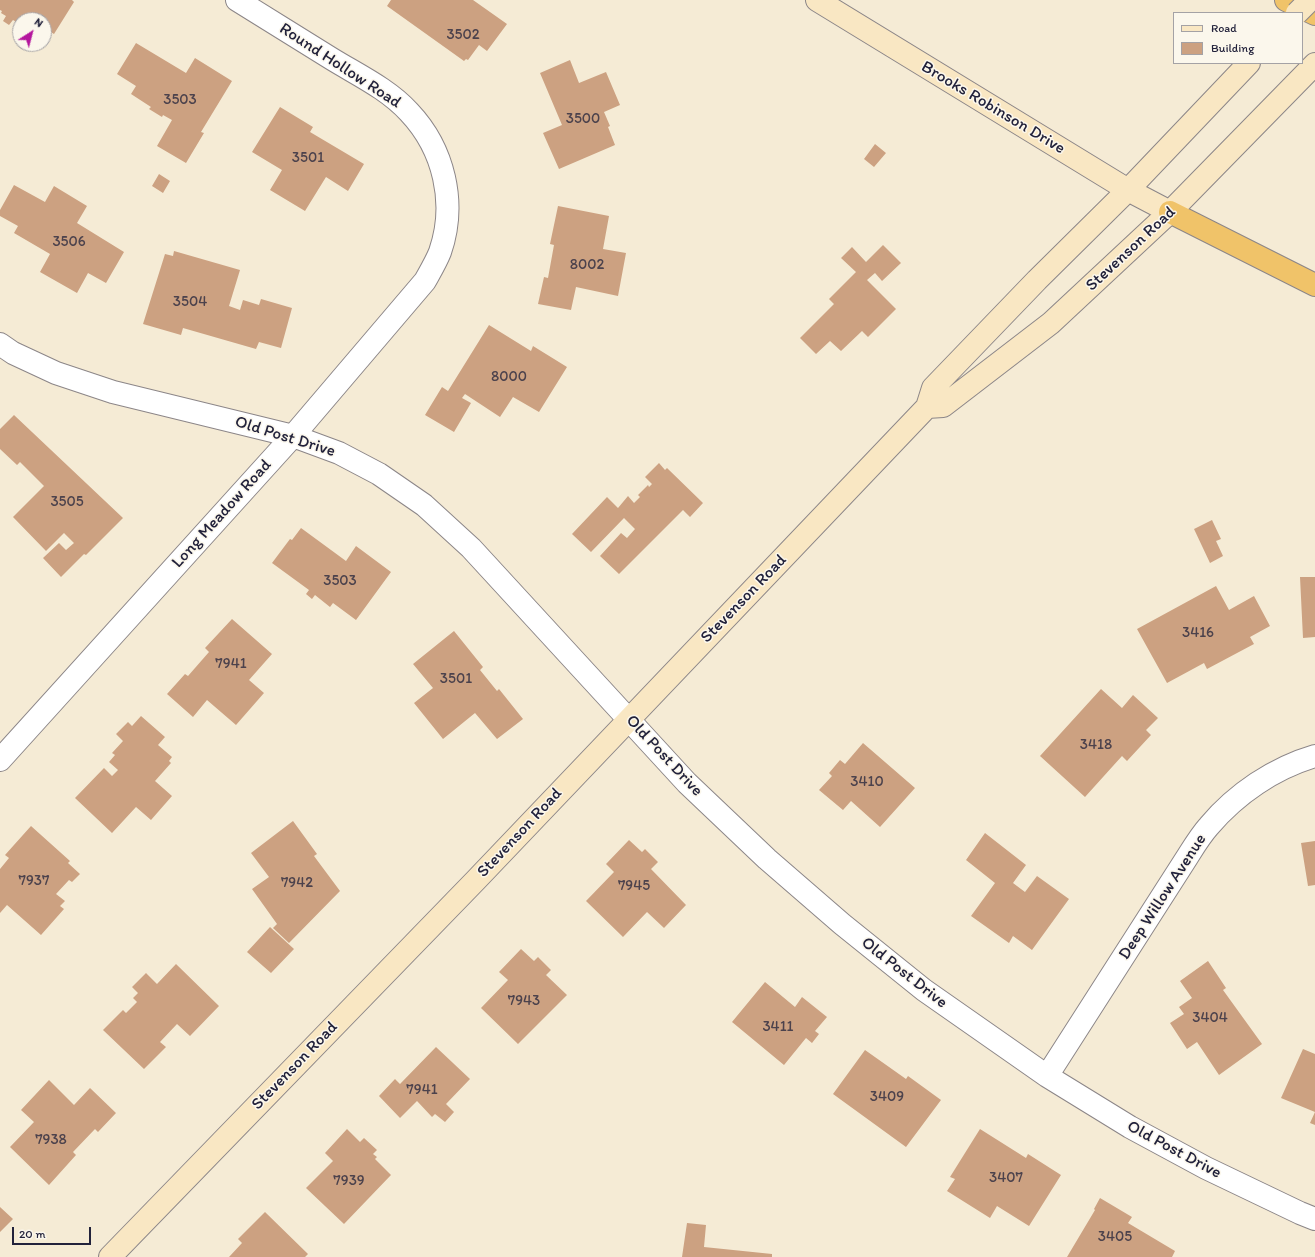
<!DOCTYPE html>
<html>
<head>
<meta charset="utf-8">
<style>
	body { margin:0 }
	#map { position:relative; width:1315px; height:1257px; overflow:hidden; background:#f5ebd5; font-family:Itim,sans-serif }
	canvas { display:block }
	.legend { position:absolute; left:1173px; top:12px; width:130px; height:52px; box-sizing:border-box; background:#fbf7ec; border:1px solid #a4a2a5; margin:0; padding:5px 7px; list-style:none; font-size:12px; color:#22223b }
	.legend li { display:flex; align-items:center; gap:8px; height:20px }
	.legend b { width:20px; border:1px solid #a4a2a5 }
	.north { position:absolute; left:12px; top:12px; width:40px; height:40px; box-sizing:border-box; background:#fbf7ec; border:1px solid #a4a2a5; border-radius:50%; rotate:36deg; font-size:11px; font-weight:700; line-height:16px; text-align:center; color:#22223b }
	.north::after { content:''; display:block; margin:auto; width:14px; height:18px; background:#b5179e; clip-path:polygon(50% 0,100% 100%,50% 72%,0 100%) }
	.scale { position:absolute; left:12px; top:1227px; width:79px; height:18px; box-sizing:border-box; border:2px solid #22223b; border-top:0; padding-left:5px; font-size:12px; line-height:14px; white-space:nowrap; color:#22223b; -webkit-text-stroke:3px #fbf7ec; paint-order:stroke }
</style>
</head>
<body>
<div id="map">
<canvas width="1315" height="1257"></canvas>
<ul class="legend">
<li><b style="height:5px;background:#f9e7c3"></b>Road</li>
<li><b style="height:11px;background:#cca181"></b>Building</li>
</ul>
<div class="north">N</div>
<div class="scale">20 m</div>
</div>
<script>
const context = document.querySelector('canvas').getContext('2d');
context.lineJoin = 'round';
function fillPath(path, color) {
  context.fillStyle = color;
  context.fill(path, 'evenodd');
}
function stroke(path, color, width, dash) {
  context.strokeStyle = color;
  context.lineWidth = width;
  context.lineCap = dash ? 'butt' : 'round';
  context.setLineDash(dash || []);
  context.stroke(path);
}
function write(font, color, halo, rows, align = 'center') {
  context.font = font + ' Itim,sans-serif';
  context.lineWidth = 3;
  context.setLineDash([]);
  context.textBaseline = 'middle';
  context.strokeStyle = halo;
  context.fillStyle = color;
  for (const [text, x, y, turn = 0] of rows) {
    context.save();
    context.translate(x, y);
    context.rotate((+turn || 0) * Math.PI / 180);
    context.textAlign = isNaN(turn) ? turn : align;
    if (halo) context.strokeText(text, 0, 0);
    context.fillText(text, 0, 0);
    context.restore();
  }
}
const building = new Path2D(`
	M0,0h72l2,2 -20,32 -10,-6v-8h-24v4l-7,-4 -4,5 -6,-4 3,-5 -5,-3 1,-2 -2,-1z
	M391,0h82l34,24 -20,27 -8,-6 -11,15 -2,-1 -2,2 -77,-55z
	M136,43l50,30 9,-15 37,23 -31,51 3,1 -18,30 -29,-17 15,-26 -9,-5 -1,2 -13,-8 2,-2 -20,-13 5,-8 -19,-12z
	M570,60l9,23 27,-11 14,33 -16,7 6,14 -2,1 7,18 -56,24 -16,-36 19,-8 -22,-52z
	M280,107l33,20 -3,5 54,32 -16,27 -22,-14 -21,34 -35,-21 12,-20 -30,-18z
	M875,144l11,9 -12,14 -10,-8z
	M159,174l11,7 -7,12 -11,-7z
	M14,185l31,17 9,-16 33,20 -10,17 47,29 -18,31 -18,-10 -11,20 -37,-21 10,-18 -36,-21 4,-7 -18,-10v-6z
	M558,206l51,10 -6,33 23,4 -8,43 -42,-9 -5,23 -33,-6 6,-27 4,1 6,-33 -4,-1z
	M883,245l18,18 -19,18 -7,-8 -8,7 29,29 -28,28 -6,-6 -21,20 -11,-10 -14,13 -16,-16 34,-34 -5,-5 27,-27 -15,-14 11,-11 14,15z
	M174,251l66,19 -11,36 11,4 3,-10 16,5 2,-6 31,9 -11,40 -22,-6 -3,7 -73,-21 -2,7 -38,-11 22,-70 8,2z
	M489,325l42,26 2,-5 34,21 -28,45 -26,-15 -13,20 -35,-23 -3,4 9,5 -17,29 -29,-17 17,-28 6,4z
	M14,415l109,103 -37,37 -2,-1 -23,23 -18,-19 16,-15 7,7 8,-7 -10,-10 -18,18 -33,-34 31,-31 -24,-24 -3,3 -17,-16v-20z
	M659,463l6,7 2,-2 36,35 -13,14 -7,-7 -64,64 -19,-18 21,-23 6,5 8,-9 -11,-11 -33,34 -19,-18 35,-37 11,11 10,-12 6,7 6,-6 -2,-2 10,-10 1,2 3,-3 -7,-7z
	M1212,520l9,19 -5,2 7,15 -13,7 -16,-34z
	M301,528l45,33 10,-15 35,26 -35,48 -23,-17 -3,4 -15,-12 -3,4 -6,-5 3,-4 -37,-27 18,-24 2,1z
	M1300,577h15v60l-12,1z
	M1216,586l13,24 25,-14 16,30 -20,11 4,7 -47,25 -3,-6 -37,20 -30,-54z
	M232,619l40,35 -23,26 15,13 -28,32 -29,-25 -14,17 -26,-23 18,-20 3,2 21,-24 -4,-4z
	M454,631l29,36 -3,3 17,21 2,-2 24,30 -26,20 -22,-26 -32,26 -29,-36 19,-15 -20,-24z
	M1101,689l21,19 11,-13 25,23 -12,12 5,5 -24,26 -5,-5 -37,41 -45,-41z
	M141,716l24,21 -7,8 14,12 -3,4 2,2 -16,18 17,15 -21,24 -15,-13 -24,26 -37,-35 29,-30 8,8 6,-6 -9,-8 6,-7 -3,-2 11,-12 -7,-7 12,-12 4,4z
	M863,743l52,45 -35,39 -29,-26 -8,9 -24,-20 13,-14 -3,-3 11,-13 5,4z
	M293,821l24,33 -3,2 26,35 -51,52 -16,-15 4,-4 -25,-35 17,-12 -18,-24z
	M31,826l39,35 -2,2 12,11 -8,8 -3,-2 -13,14 9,7 -5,5 4,3 -23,26 -34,-30 -7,8v-44l9,-11 -4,-3z
	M985,833l41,32 -13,18 12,9 12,-16 32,23 -37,51 -19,-14 -4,7 -38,-27 24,-33 -29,-23z
	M629,840l13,12 3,-3 13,13 -7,7 35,36 -22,23 -17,-16 -24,25 -37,-36 28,-29 -8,-8z
	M1315,841v44l-7,1 -7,-43z
	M270,927l24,22 -23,24 -24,-21z
	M521,949l13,12 4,-4 13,13 -5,5 21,20 -49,49 -37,-36 27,-28 -9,-8z
	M1208,961l18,27 -3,2 39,54 -43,31 -22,-33 -10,7 -17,-26 14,-9 -5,-7 13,-9 -12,-17z
	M176,964l43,42 -29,30 -13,-12 -17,18 6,5 -22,22 -41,-39 20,-20 3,3 11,-11 -4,-4 5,-5 -6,-6 14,-14 11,11z
	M765,982l30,25 7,-10 25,20 -12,14 4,3 -7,9 -6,-5 -22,27 -52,-43z
	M436,1047l34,32 -24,25 8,8 -9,10 -10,-8 -3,3 -15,-16 -17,17 -21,-22 16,-17 5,5z
	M1303,1049l12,5v71l-5,-2 5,-11 -34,-14z
	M865,1050l41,29 2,-3 33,24 -35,47 -73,-53z
	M49,1080l25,25 16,-17 26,25 -18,19 -3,-3 -22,23 3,3 -27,30 -39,-38 24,-25 -13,-12z
	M347,1129l13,13 4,-4 13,12 -4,4 4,3 -2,2 16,16 -47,49 -38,-36 27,-27 -8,-8z
	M980,1129l46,29 2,-4 33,21 -32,51 -32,-20 -7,12 -43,-27 8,-12 -5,-2z
	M1100,1198l32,19 -4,6 47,28 -3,6h-105l28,-47 -1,-1z
	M0,1207l13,12 -13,13z
	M265,1212l43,42 -3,3h-76l13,-14 -4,-4z
	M687,1223l19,2 -2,22 68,7v3h-90z`);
const minor = new Path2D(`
	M0,344l13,9 43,20 57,19 180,44 46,17 40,21 45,31 47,43 216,235 80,76 75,65 82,66 123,86 83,51 76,41 94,45 15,6
	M0,760l293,-324 132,-155c5,-9 11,-19 15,-29 17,-49 4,-103 -31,-140 -21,-23 -51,-37 -77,-53 -32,-20 -63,-39 -95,-59
	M1047,1076l139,-217c7,-11 14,-23 23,-33 27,-32 65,-58 106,-70`);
const secondary = new Path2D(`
	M817,0l311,190 42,22
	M927,407l16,-1 108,-83 119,-111 145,-148
	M110,1257l366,-377 451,-473 6,-19 104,-108 91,-90 121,-127`);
const motorway = new Path2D(`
	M1286,0l29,14
	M1170,212l145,73`);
const secondaryBridge = new Path2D(`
	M1297,13l13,-13`);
const numberNames = [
	["3502",463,35],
	["3503",180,100],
	["3500",583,119],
	["3501",308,158],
	["3506",69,242],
	["8002",587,265],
	["3504",190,302],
	["8000",509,377],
	["3505",67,502],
	["3503",340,581],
	["3416",1198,633],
	["7941",231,664],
	["3501",456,679],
	["3418",1096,745],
	["3410",867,782],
	["7937",34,881],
	["7942",297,883],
	["7945",634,886],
	["7943",524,1001],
	["3404",1210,1018],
	["3411",778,1027],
	["7941",422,1090],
	["3409",887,1097],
	["7938",51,1140],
	["3407",1006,1178],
	["7939",349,1181],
	["3405",1115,1237]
];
const streetNames = [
	["Round Hollow Road",340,66,33],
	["Brooks Robinson Drive",993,108,31],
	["Stevenson Road",1131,249,-43],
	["Old Post Drive",285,437,17],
	["Long Meadow Road",222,514,-48],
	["Stevenson Road",744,599,-46],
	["Old Post Drive",664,756,47],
	["Stevenson Road",520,833,-47],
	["Deep Willow Avenue",1163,897,-57],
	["Old Post Drive",904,973,38],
	["Stevenson Road",295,1066,-46],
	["Old Post Drive",1174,1150,28]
];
fillPath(building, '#cca181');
stroke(minor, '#8c8688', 24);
stroke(secondary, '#8c8688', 24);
stroke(motorway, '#8c8688', 24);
stroke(minor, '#fff', 22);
stroke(secondary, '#f9e7c3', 22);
stroke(motorway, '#f0c369', 22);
stroke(secondaryBridge, '#8c8688', 24, []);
stroke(secondaryBridge, '#f9e7c3', 22);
write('15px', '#4c424c', null, numberNames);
write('17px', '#22223b', '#fbf7ec', streetNames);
</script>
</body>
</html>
